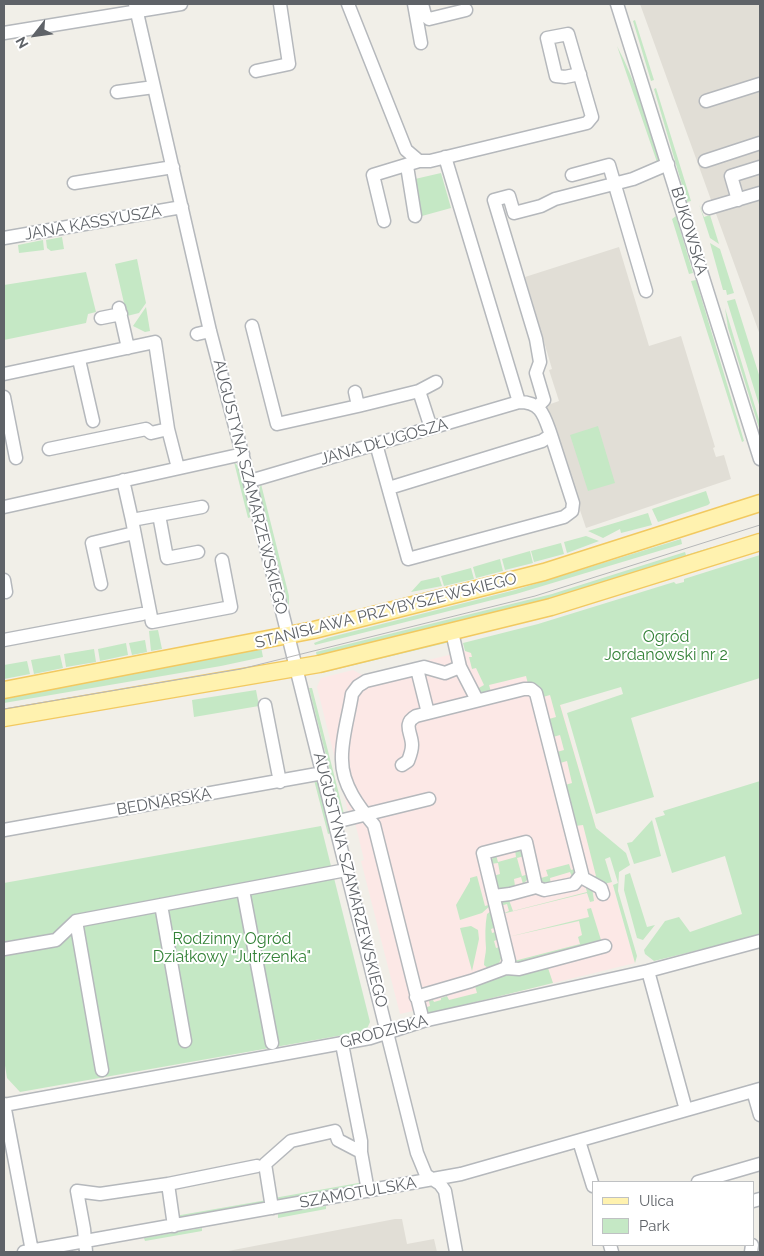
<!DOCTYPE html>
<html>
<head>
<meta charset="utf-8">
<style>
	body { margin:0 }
	#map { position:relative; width:764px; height:1256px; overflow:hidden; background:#f1efe8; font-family:Raleway,sans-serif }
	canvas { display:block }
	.frame { position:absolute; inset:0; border:5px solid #5f6368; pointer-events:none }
	.legend { position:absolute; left:592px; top:1181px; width:162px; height:65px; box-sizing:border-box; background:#fff; border:1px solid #bfc1c3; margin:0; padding:6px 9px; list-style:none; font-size:15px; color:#5f6368 }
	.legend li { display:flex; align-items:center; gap:10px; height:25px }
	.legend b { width:25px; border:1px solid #bfc1c3 }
	.north { position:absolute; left:10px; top:10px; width:50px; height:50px; -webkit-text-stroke:4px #fff; paint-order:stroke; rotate:240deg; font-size:14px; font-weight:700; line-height:20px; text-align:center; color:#5f6368 }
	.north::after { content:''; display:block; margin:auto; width:18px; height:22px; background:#5f6368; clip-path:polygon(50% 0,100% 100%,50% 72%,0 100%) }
</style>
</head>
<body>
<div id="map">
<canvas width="764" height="1256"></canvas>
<div class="frame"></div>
<ul class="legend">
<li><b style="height:6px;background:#fff2af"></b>Ulica</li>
<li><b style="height:14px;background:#c5e8c5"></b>Park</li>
</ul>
<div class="north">N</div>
</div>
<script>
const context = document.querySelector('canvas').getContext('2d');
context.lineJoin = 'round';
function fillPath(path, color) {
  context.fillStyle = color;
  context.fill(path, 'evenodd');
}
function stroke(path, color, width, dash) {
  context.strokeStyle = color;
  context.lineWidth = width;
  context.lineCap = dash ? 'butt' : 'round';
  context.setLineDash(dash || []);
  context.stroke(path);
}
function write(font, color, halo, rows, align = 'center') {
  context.font = font + ' Raleway,sans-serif';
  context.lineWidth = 4;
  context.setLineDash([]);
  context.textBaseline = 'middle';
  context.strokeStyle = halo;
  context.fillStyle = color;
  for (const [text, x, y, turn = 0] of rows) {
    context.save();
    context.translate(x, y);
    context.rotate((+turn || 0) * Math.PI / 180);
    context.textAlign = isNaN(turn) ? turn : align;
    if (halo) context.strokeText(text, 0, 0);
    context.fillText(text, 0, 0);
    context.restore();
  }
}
const education = new Path2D(`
	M640,4h120v331z
	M619,247l30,99 32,-10 34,111 -2,1 3,9 8,-2 7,24 -145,49 -41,-122 14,-5 -10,-31 3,-1 -27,-92z
	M395,1219h7l5,25 27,-5 3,13h-214z`);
const medical = new Path2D(`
	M538,624l97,339 -200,49 -9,-4 -26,6 -39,-153 3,-1 -10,-42 -1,-4 -5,-3 -31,-124 4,-9 32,-8 11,6 109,-27z`);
const green = new Path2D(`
	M635,20l19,60 -3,1 -18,-60z
	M617,46c19,36 32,79 43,117l-2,2z
	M656,88l35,113 -4,1 -33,-113z
	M441,173l10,35 -29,8 -7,-37z
	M699,204l5,13 6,-2 9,29 -9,-6z
	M676,216l17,57 -4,1 -17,-55z
	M62,237l2,12 -13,2 -4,-3 -1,-8z
	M43,240l1,10 -25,3 -1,-8z
	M710,243l10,6 14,44 -7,2 -1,-5h-3z
	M137,259l9,44 -7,10 -12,3 -12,-52z
	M86,272l10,40 -8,2 -2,9 -82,17v-55z
	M696,280l48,161 -2,1 -51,-161z
	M735,299l25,79v30l-33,-107z
	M146,307l4,24 -5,1 -12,-6z
	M725,308l35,115v8l-32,-103z
	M598,426l17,57 -27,8 -18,-56z
	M234,462l5,5 12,50 -3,1z
	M261,484l28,112v11l-30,-117z
	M706,491l4,12 -2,2 -50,17 -6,-13z
	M648,513l4,12 -31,8 -1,-4 -17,9 -15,-7z
	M586,536l13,5 -32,12 -3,-11z
	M681,539l1,5 -166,50 -201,51 -1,-2 13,-5 188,-48z
	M561,543l3,11 -30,8 -3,-11z
	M712,547l1,2 -136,43 -260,65 -1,-5 236,-58 133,-42 1,3z
	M530,551l3,12 -28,7 -3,-11z
	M760,555v123l-129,40 23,79 -58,17 -29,-101 56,-19 -2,-7 -61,18 36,123 30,25 4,12 -11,7 -1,19 19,65 -2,7 -22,-78 5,-2 -8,-26 -5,2 7,23 -12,3 -11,-7 7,-2 -13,-51 -8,1 -10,-41 7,-2 -5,-22 -7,2 -3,-11 7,-2 -4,-15 -7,2 -4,-18 7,-2 -6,-22 -7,2 -15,-13 -2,-8 -37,9 2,7h-12l-2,-3 7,-4 -8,-17 -4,1 -3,-12h3l-1,-4 -6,-2 -2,-8 75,-19 136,-42 2,2 8,-2v-3z
	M500,559l3,12 -27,7 -3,-11z
	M471,568l3,11 -30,7 -3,-10z
	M439,577l3,9 -31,6 10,-11z
	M158,630l4,19 -11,2 -2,-20z
	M449,639l1,3 -128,31 -1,-2z
	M145,640l2,12 -15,3 -3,-12z
	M126,643l2,12 -28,6 -2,-12z
	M261,647l2,10 -42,9 -217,37v-8z
	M94,649l2,13 -30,5 -2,-13z
	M60,655l3,13 -29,6 -3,-14z
	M27,661l3,13 -26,5v-14z
	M309,688h3l32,126 -4,-3z
	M256,690l3,16 -65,11 -2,-17z
	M314,780l5,4 12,49 -3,1z
	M760,781v154l-106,26 -9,-7 -1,-4 21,-29 14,-4 11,15 52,-18 -17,-58 -53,17 -17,-55 10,-3 -2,-4z
	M652,820l9,36 -27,8 -7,-21 5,-1z
	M321,826l49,196 -4,9 -346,61 -13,-14 -3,-19v-176z
	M515,850l8,2 1,4 -7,2 5,18 7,-2v4l-6,6 -2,-7 -7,2 1,7 -14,3 -4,-2 -4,-11 7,-2 -2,-11 -8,1v-3l6,-6 2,7 18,-5z
	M569,864l2,6 6,-2 -4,11 -3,-7 -20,6 1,7 -10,-4v-3l7,-2 -2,-6z
	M630,873l17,54 8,-2 -12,15 -6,-2 -13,-48 1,-15z
	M477,876l8,30 7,-2 -10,9 -22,7 -4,-15 14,-24v-3z
	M585,885l7,2 2,14 -4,1 -3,-9 -85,21 7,-3 -2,-7 -7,2 1,-6h8l4,11 74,-19z
	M591,908l10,32 -5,7 -79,19 -3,-5 66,-17 -2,-7 4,-2 -3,-14 -71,16 81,-20 -2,-8z
	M494,909l3,18 -6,2 1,4 7,-2 2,7 -7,3 2,7 6,-2c0,12 0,19 -13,23l-5,-4c0,-6 2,-11 2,-17 -1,-12 -1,-22 1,-34z
	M471,926l7,4 1,9 -7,32 -12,-43z
	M548,968l5,15 -126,31 -3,-6 6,-2 -1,-5 4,-1 1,2 7,-2v-2l6,-2 2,4 28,-7 -2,-7 8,-5 37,-9 6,1z
	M364,1182v4l-85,16 -5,-4z
	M267,1200l-1,4 -86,16 -5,-4z
	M326,1206v3l-48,9v-4z
	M202,1228v3l-57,10 -1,-3z`);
const minor = new Path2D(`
	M135,4l75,327 42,160 165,662 9,22 14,9 5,7 11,61
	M348,4l58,146 13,11h11l157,-38 5,-6 -24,-83 -21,4 9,38 9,1 15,-3
	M414,4l7,39
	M422,4l3,11 4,4 37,-9
	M617,4l143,455
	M4,33l177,-29
	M256,71l33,-7 -9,-60
	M117,92l37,-5
	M706,101l54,-17
	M445,157l74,245
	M705,161l55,-18
	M407,166l8,50
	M572,175l37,-10 37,126
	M74,183l99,-16
	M738,200l-7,-24 29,-9
	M709,208l51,-15
	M384,221l-11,-46 46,-14
	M4,238l178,-31
	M119,308l9,40
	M101,318l20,-4
	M252,326l25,98 81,-18
	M197,334l13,-3
	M80,364l13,57
	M4,374l151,-32 13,87 10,39
	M419,391l17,-9
	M355,392l3,14 61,-15 12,37
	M4,397l12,61
	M538,406l6,-6 -8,-27 4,-11 -4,-23 -42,-139 15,-4 5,17 27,-7 14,-7 78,-20 35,-15
	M376,444l32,115 156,-42 8,-6 1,-8 -22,-68
	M49,449l97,-20 5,4 17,-4
	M123,480l9,40 70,-13
	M250,481l269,-79c23,0 25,14 32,33l-9,6 -153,47
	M4,507l239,-53
	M159,515l8,43 31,-6
	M132,520l20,102 79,-15 -9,-47
	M4,580l2,12
	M101,584l-9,-41 42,-10
	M4,640l138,-26
	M460,667l17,33
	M417,669l11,44
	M265,705l15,77
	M402,765l6,-4c2,-5 4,-10 4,-16 0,-12 -10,-21 4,-29l108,-27h7l5,4 46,181 -8,10 -30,6 -8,-3 -26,7 -16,2
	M335,822l94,-23
	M4,830l319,-57
	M581,877l20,11 2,6
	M243,890l29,153
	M161,905l24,136
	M76,921l26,149
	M4,949l52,-9 20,-19 270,-51
	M506,968l13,1 86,-23
	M648,971l38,139
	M416,997l55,-16 35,-13 3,-7 -26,-108 43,-11 10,45
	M423,1021l-49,-196c-15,-18 -32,-40 -32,-65 -1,-21 7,-45 10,-66l6,-8 8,-5 58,-14 21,6 15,-6 -8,-35
	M342,1044l19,97v11
	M753,1091l7,24
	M4,1104l28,147
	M4,1105l366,-67 53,-17 225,-50 112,-30
	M579,1141l14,45
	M698,1182l62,-18
	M168,1184l89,-18
	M753,1201l7,-2
	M272,1208l-7,-44 26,-23 44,-10 3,9 23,12 7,39
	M610,1245l2,7
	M24,1252l437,-78 299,-85
	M86,1252l-2,-23 -7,-38 23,3 68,-10 6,42
	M751,1252l1,-7`);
const major = new Path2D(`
	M4,690l310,-60 230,-58 216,-69
	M4,718l315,-54 232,-57 209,-65`);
const tram = new Path2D(`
	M4,709l237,-40 294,-73 225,-71`);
const streetNames = [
	["JANA KASSYUSZA",93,223,-10],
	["BUKOWSKA",689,231,73],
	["JANA DŁUGOSZA",384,442,-16],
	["AUGUSTYNA SZAMARZEWSKIEGO",250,487,76],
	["STANISŁAWA PRZYBYSZEWSKIEGO",386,611,-14],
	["BEDNARSKA",164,802,-10],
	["AUGUSTYNA SZAMARZEWSKIEGO",350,880,76],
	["GRODZISKA",384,1032,-15],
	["SZAMOTULSKA",358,1193,-10]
];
const parkNames = [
	["Ogród",666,637],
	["Jordanowski nr 2",666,655],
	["Rodzinny Ogród",232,939],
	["Działkowy \"Jutrzenka\"",232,957]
];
fillPath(education, '#e1ded6');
fillPath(medical, '#fce8e6');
fillPath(green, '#c5e8c5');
stroke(minor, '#b5b8bc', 15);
stroke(major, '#f2c960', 19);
stroke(minor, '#fff', 12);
stroke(major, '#fff2af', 16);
stroke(tram, '#b6b7b8', 1);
write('16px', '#5f6368', '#fff', streetNames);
write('16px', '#348238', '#fff', parkNames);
</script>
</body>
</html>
